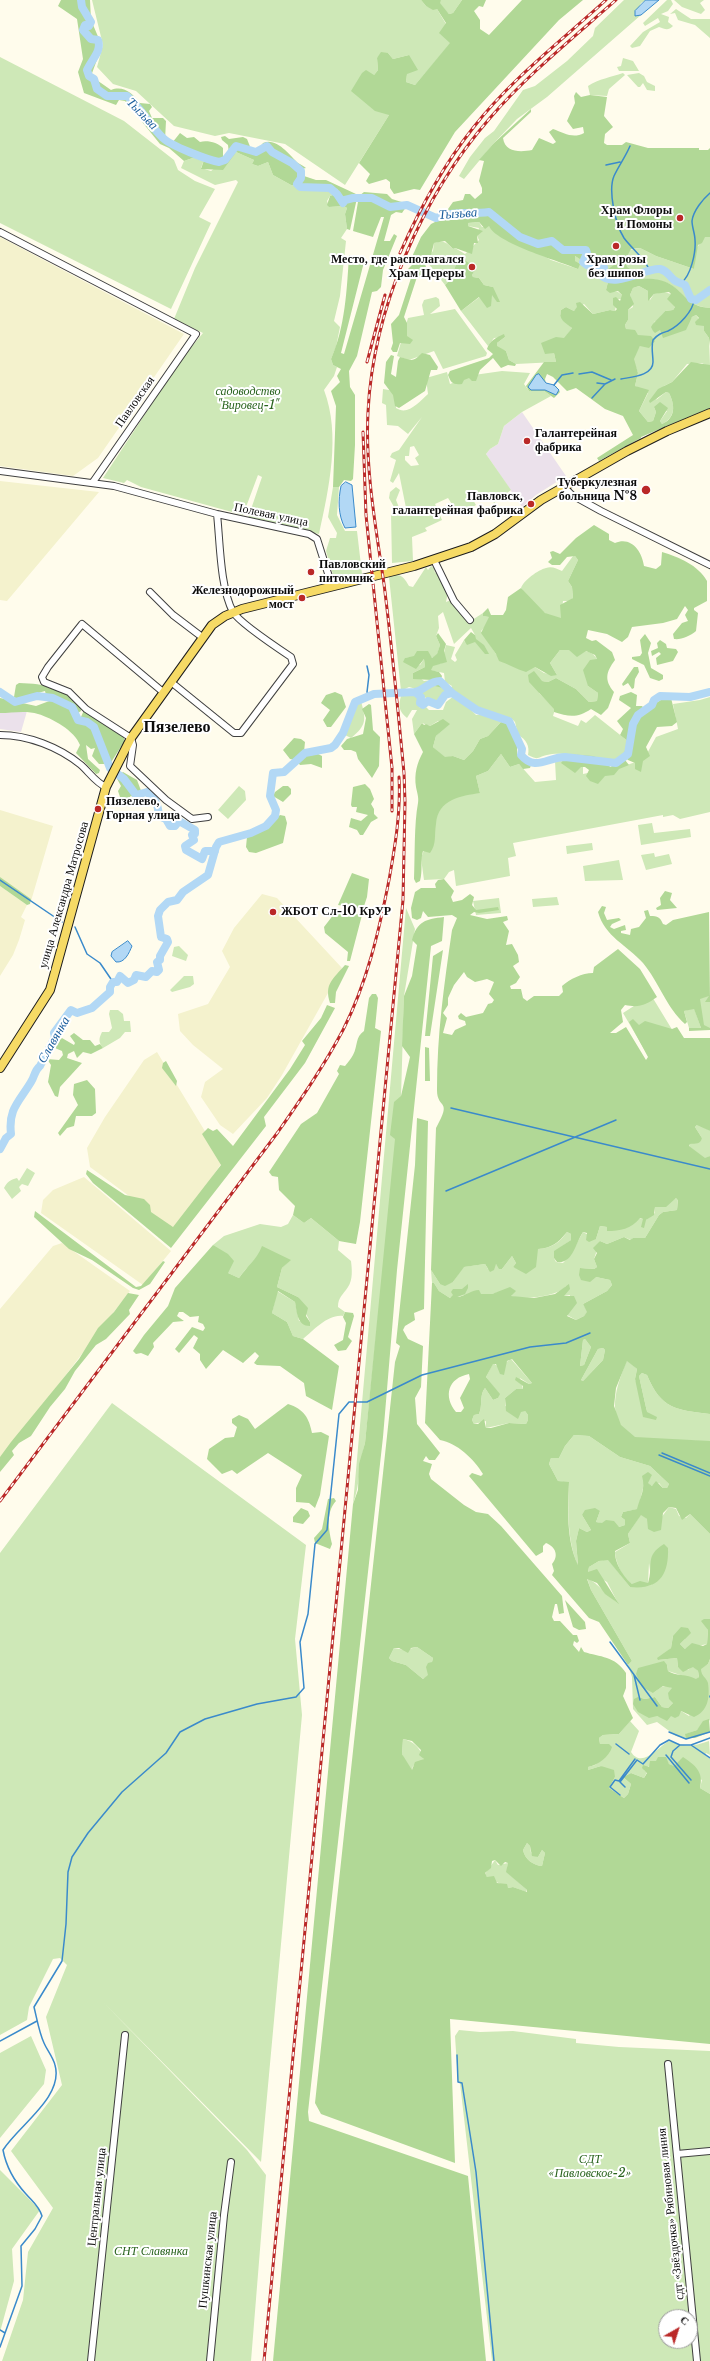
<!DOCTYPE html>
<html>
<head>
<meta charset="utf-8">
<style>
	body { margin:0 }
	#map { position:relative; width:710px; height:2361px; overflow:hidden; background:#fffcec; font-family:"Libre Baskerville",serif }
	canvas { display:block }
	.north { position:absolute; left:658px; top:2309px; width:40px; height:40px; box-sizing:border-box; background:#fff; border:1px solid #9e9e9e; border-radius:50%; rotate:39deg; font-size:11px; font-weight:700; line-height:16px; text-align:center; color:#0c0c0c }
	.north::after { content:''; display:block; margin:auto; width:14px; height:18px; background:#ba2827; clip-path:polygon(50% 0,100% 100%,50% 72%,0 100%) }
</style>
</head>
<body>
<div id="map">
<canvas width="710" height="2361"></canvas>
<div class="north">С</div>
</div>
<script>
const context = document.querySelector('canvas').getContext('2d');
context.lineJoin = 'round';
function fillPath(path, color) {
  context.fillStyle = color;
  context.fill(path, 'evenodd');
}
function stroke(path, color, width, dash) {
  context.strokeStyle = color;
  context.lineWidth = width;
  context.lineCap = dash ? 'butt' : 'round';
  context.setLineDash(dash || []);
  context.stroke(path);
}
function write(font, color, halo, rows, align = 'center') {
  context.font = font + ' "Libre Baskerville",serif';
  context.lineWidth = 4;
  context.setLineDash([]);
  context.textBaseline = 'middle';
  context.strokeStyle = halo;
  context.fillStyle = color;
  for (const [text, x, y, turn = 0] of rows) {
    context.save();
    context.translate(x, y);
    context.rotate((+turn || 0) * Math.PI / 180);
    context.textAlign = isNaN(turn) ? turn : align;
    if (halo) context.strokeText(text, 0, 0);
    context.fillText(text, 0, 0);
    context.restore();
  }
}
const industrial = new Path2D(`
	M522,412l44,64 -30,19 -14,12 -36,-53 4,-5 8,-5 6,-18z
	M0,711h27l-6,21 -21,-3z`);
const farmland = new Path2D(`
	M0,237l184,97 -86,124 -25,18 -73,-10z
	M0,481l99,11 -92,109 -7,-1z
	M0,810l53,16 -22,75 -31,-24z
	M0,886l27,19 -6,12 4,3 -6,20 -6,15 -13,21z
	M262,894l15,4 65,70 -60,107 -15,23 -34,36 -13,-9 -19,-28 4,-15 18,-13 -30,-24 -13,-14 -2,-17 30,-10 22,-37 -8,-16 12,-23z
	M157,1052l66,109 -47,70 -86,-64 -3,-19 18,-31 39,-57z
	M84,1177l87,74 -28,34 -102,-72 2,-13 10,-10z
	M62,1243l68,48 -130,170v-152l53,-63z`);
const green = new Path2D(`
	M92,0h329l5,6 11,3 9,15 5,19 -36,42 -9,-3 3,-27 -16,4 -5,-6 -11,5 1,12 -4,5 15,40 -44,70 -60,-41 -56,-11 -14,3 -41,-10 -38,-35 -23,-7 -16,-17 6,-22z
	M441,0h21l-9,13 -4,1 -10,-11z
	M624,0h22l-5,3 -6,13 6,-1 -94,82 -30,22 -23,24 -30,36 -5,-3 11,-19 15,-19 9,-7 29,-41 12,-4 32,-25 26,-25 2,-8z
	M667,0h4l2,4 -5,7 -7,3 8,3 -1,5 5,4c-5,5 -8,3 -14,1l-9,4 -10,15 -8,2 -2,-2 13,-14 17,-10 -2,-4 -13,8 -2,-3z
	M674,0h30l-4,3 5,7 -4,4 -19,-7z
	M676,9l15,10h19v19l-15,-13 -17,-5 -3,-7 -5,1z
	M0,57l124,64 50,39 4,10 17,11 20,8 -16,28 12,6 -40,86 -171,-86z
	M623,58l10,3 6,10h-20l-2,-4 4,-1z
	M623,73l2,2 -16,14 -2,7 -17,-1 -2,-9c11,-7 23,-9 35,-13z
	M639,73l5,3 3,6 8,4v5l-8,-1 -4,-7 -3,4h-2l-11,-12z
	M236,152l18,8 -2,4 6,2 10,-4 5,13 18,10 47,4v4l-8,3 -3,5 2,6 15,-1 3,2 -2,6 2,15 -6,9 5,3 -6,55 -6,25 6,6 -4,20 -5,12 2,6 4,2 -3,9 -10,14c17,45 5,98 -5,144l-71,-16 14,-41 -4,-2 -15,40 -102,-28 -14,-7 -3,3 -21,-5 77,-117 23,-28 -29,-14 21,-51 43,-86 -2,-2 -21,5 -34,-17 3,-7 17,-6 4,2 -4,11 10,3z
	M479,222l3,5 7,-1 62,34 27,9 -4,-11 1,-2 10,6 22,-8 33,-6 16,8 38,13 2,-20 9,-13 5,1v71c-24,-2 -24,-15 -41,-24 -18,-9 -42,-3 -61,-2l-2,8 12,2 4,3v4h-5l-2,12 -5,-1 -17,4 -9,-10 -10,7 -8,-4 -5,3 -1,4 12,14 -18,25 2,9 -40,2 -7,-4 -3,-9 -10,-4 1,-4 8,-6 -11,1 -6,8 -27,-35 32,-24 -9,-2 -5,-7 -6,-1 -1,-2 2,-4 -17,-9 -7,18 -5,5 -20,-26 8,-8 1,-8c10,-3 12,-1 19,6l2,-1 10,6 14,-14 -2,-4 2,-8 -11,-2v-3z
	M639,286l9,5 2,9 4,-6 10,-2 7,2 4,13 -2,3 -8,1 -5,8 -6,3 7,9 27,-8 4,-6 4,-2 8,11v5l5,7 1,27 -3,1 -5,-3 -15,1 -15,18 -8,4 -8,14 10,-8 3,1c6,12 7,24 -7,31l-2,-3 7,-10 -13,-4 2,5 -3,9 -5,1 -9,-11 9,-18 -13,-7 3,-13 -5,-14 7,-13v-10l-14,-7 -1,-4 3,-5v-10l5,-3 -3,-12 3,-7z
	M436,297l3,2 1,7 -10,8 25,-5 32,44 -1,3 -43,13 -9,-18 -25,9 -12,-4 11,-38 16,-3 -2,-10 2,-5z
	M502,371l28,2 -6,11 5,7h15l7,5 -29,16 -18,14 -6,18 -8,5 -4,5 25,36 -17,13 -7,-11 -14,8 3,5 -17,10 -11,-17 -13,6 7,16 -17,8 2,3 -15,6 1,24 -21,2 -1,-50 2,-1 -2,-4 3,-1 -5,-9 1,-6 6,-5 4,3 -4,10 4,10 6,-2 -7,-35 -6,10 -3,-2 6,-21 -6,-3 2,-4 7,-3 23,-33 -14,17 -10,-8 -11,-1 -1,-20 -4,-2 1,-14 12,2 1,17c12,8 23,-6 32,-14l-2,-16 21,-6 3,12 24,-9zM414,446l5,9 -4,3 4,7 -8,1 -6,-6v-4h4l1,-9z
	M333,487h6l-2,28 8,16h12l5,43 -27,7 -9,-30 4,-13h6l1,-5 -9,-16z
	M573,556h2l3,4 -10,21 4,6 1,11 -3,3h-7l-2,17c-16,1 -32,-18 -40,-30 3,-8 17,-18 25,-20 6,-2 11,1 16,3z
	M431,566l3,2 1,5 3,-2 10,21 -2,10 5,-2 18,22 14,-9v3l7,1 -3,8 -6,6 15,23 9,8 30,5 9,6 13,2 -7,-12 10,-13c11,0 31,-3 37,9l-9,27 10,7 -1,8 -8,1 -13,-13 -20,-11 -8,4 -6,-1 -3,12 16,16 -2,7 25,10 3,-6 5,3 9,-8 34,27c-3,8 -6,16 -15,19 -4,1 -36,-7 -45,-7 -6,0 -16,-1 -22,1 -10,2 -7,6 -19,0 2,-9 -2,-16 -10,-20l-3,-13 -4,-4 -30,-9 -27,-17 -7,1 -10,10 -13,-6 -4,-7 -11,-3 -8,4 -12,-114c11,-5 15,0 20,9l4,1 13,-20 2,3zM443,612l11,32 17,-16 4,7 -10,7 -1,-2 -9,15 2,5 -2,2 -4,-3 4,-12 -9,-2 -5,19 -12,-1v7l15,3 1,9 7,4 -2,4 -18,-10 -8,1 -11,-8 12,-6 -1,-8 -4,6 -8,1 -7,-8 24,-3 3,3 5,-3 3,-10 -4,-9 3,-8 -1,-12z
	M416,694l4,4 -1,9 3,1 4,-1 3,3h14l3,-8 8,-6 7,3 15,16 8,-1 17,8 -13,14 -8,3 -7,12 -9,9 -11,-4 -8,2 -12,-11 3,-11 13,-12 -11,-3 -8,5 -8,-3 -8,11 -2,-15 5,-9h-5l-5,8c-8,-7 -9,-11 -6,-22z
	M710,697v115l-30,7 -7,-4 -10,2v-2l-150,28 3,13 -8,2 2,18 -54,10 -2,-16 -5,2 -5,7 -20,1 -3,-22 16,-42 -10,-23h53l-4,-17 12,-5 13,-17 9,13 9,-3 16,18 21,-2 -1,-19h28v13l44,-9 17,-6 12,-22 22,-8 -5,-25 27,-4z
	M361,701c5,19 6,24 -10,37l-6,-3 10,-31z
	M239,786l6,5 1,9 -18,19 -10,-9z
	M652,823l2,10 36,-4 1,8 -50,8 -3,-20z
	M592,843l1,7 -26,4 -1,-8z
	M654,853l1,4 14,-3 3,10 -26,6 -5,-15z
	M619,860l4,20 -38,1 -2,-15z
	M557,897l2,8 -26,2 -1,-8z
	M499,898l2,15 -25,2 -3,-14z
	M406,908l9,21 -11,67 -3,101 -36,346c-6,21 -5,42 -12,61z
	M179,946l9,9 -2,6 -14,-5 2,-9z
	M184,976h9l1,8 -4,3 -18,5 -2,-2z
	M651,995l28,46 -29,18 -27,-46z
	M710,995v33l-5,1 -10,-29z
	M694,1008l7,20h-12l-5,-17z
	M110,1010h8l5,4 1,7h6l1,11h-6l-5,6 -17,10c-5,-6 -4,-10 -1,-16h7l3,-4 -3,-14z
	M698,1124l12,7v25l-5,3 -16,-12 1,-3 12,-6 -7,-11z
	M27,1168l8,5 -7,13 -6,-2 -3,3 2,4 -9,8 -8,-11c3,-6 6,-8 13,-10l2,3z
	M676,1198l2,1 -1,11 -14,2 -4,3 -14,23h-12l-2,2 -7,-3 -17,7 -7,-3 -6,18 3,8 -3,2 -14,-1 16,9 14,3 2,5 -5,6 -24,13 5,8 -4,4 -8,4 -9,-5 3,-20 -6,1 2,-10c-9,11 -42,14 -55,10l1,-2 -6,-4 -14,4h-23l-13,3 6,-7 -12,8 -11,-7 -5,-8h-2l-1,-13 9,14 13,-2 10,-15 22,-3 3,5 8,-5 6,5 10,-13 4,7 -3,4 8,3 17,-21c14,-1 21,-6 29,-17l4,2v6l-17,12v6l2,4 7,1c9,-9 13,-19 20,-31l13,7 4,-13 7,1v4l32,-13 7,2 9,-7v-7l5,1z
	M293,1215l11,8 7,-5 28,23 -1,9 13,11c1,8 2,19 -3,26 -5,8 -10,10 -10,20l7,5 -2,4c-15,-2 -29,14 -40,23l-10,-3 -6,-14 -15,-9 5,-22 18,11 4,19 11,1 -12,-25 -21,-10 5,-19 8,-8c-24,0 -36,-4 -51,18l-11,-5 -15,-28 11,-9 36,-12 21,3 7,-3z
	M585,1339l6,8 -7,18 -4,1 3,-26z
	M603,1348l2,2 -2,10 -20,21 -2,-1 17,-31z
	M511,1359l21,24 -3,1 -9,-6 3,11h-7l-11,9v8l20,5 3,4v5l-2,4 -17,-1 -23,5v-7l-12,3 -2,-4 2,-5 5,-1c4,-9 0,-19 6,-26l8,12 5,-2 1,-4 -13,-17 7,-14 6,4z
	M627,1360l10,9 -2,10 12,33 -8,-36 3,-3 5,2c14,34 29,35 63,39v27c-11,0 -70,-1 -76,-4 -31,-17 -17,-52 -7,-77z
	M112,1403l194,142 -11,94 7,76 -41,447 -158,-160 144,148 19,25 -15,186h-249l21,-61 5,-48 25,-44 -42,-57 51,-66 -16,-68 21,-52 -7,-7 -7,1 -24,48 -2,13 -27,15v-482z
	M574,1435l15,1 31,21 30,9 19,18 -2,4h-4l-4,-5 -7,3 -5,-3 5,-8 -8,9 -6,25 -15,3 -2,5 4,3v5l-6,2 -23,-5 4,-11 -18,4 9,15 -4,2 -8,-4 -3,13 2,25c-11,-26 -10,-55 -9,-83l-11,-2 -9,-17 2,-6h8l6,-12z
	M669,1507l7,2 3,7 7,2 4,-4 20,20v85h-6l4,11 -1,14 -22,5 -5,-5 5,-5 -12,-3 -2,12 -13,12 19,-2 1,9 10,3 5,-4 5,5 1,6 -3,3 -28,-9 -1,-6 -14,28c7,-5 11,-10 19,-5l1,15 -5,5 -6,-1 -7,-10 -10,2 -7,-2 19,19 7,2 17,-7 8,5 18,-34 -6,-8v-6l7,-4 2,-5v61l-13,10 -11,4v4l-10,-2 -19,-14 -10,3 -14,-16 -1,-32 -4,-12 4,-4 -41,-71 -4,-12c12,6 19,17 31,25l-11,-21 -19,-10 1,-5 10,-6 9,-2 22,28 22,-2 -3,-22 -1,20c-4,0 -11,2 -16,1 -9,-3 -17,-24 -17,-32l15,-9 -2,-9 13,-20 20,16v-12z
	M417,1647l16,11 -5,18 -5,3 -17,-14 -14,-4 -3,-3 5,-10 11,2z
	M630,1721l9,10 -8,21c11,17 27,-5 38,-11 18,6 22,6 40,0l1,14 -4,-2 -1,2 5,4v35l-10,-6 2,-8 -33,-16 -2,-3h-11l-12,9 3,2 -3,6 -13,-5 -8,4 8,7 -3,10 -4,4 -15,-10 6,-11 -14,-11 -13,4v-3l7,-2 10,-8 -1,-12 -4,-1 -1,-6 4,-3 16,-1z
	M403,1739c12,3 17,9 21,20l-11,7 -1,4h-3l-7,-16z
	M527,1843l3,3 1,7 7,4 4,-7 3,3 -3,13c-10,-1 -17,-7 -19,-16z
	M495,1860l3,5 10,-2 -1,9 20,18 -1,2 -13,-5 -5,1 -21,-11 -2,-3z
	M459,2030l21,2 33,-1 63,8v4l43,4 91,4v310h-218l-32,-278 -2,-1 -3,-46zM666,2317h24v24h-24z
	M31,2036l15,34 -2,14 -44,54v-85z
	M0,2170l40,40 -28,39 2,32 -14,51z`);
const forest = new Path2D(`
	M61,0h29l1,20 11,26 -11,30 20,14c13,-5 22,4 29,13l10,1 2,3 -3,4 3,7h11l3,3 -1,19 3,2 4,1 8,-10 7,5 7,-1 6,5c8,-2 18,1 23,6v8l2,2 4,-4 -1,-9 -6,-5 -1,-3 4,-1 4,3 14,-2 4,2 4,10 6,2 6,-8c14,-6 27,13 35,20 3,2 6,3 8,5l-8,2v4l18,6h10l30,14 1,4 -7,32 -3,-1 -2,-15 2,-6 -3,-2 -15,1 -2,-2 3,-9 8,-3v-4l-47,-4 -18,-10 -5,-13 -10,4 -6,-2 2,-4 -18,-8 -13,18 -22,-1 4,-12 -4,-2 -17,6 -15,-13 -9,-4 -35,-43 -6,-1 -3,5 -32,-12 -6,-21 5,-13 -6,-40 -19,-13z
	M421,0h20l-1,3 9,11 4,-1 9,-13h24l-3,7 -4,-1 -5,5 6,9v9l9,6 33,-35h61l-24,20 -104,112 -35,58 -6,-1 -20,5 -4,-6v-6l-4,-3 -17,5 -3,-3 4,-7 -11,-11 30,-48 -14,-4 -24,-20 11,-18 4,-3 8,5 4,-5 -1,-12 4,-6 7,1 5,6 16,-4 9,15 -11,4 -1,8 9,3 35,-42 -11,-10 7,-10 -9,-14 -4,1 -7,-4z
	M576,92l5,5 9,-2 17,2 -3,19 9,11 -8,7 -1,9 3,2h15l4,-3 22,6h51v2h9l2,-2v89h-5l-3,6 -4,2 -4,24 -38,-13 -16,-8 -9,1 -6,11 2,7 9,6 4,6c10,-1 24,0 33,7 15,11 15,20 37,22v38l-1,-8 -5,-7v-5l-8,-1 -1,-3 4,-4 -3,-3 -4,2 -6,13 -23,8 -3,-8 -5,3 -2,-2 -2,-4c4,-7 10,-10 14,-16l8,-1 2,-3 -8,-8 4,-5 -2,-2 -15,2 -6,7v-10l-9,-5 -6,2 -3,7 4,9 -6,6v10l-3,5 1,4 9,1 3,5 13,1 4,5 -6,7 -9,-2 -6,13 4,14 -3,13 14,4 -10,21 9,11 5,-1 3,-9 -2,-5 6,-5 8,6 -8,13 2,3c14,-6 13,-19 7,-31l-3,-1 -16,11 -1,-2 9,-12 14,-7 19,-20 19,3v43l-69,29v1l-42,23 -2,-3 36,-23 -10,-19 -18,-7 -29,-21 -9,3 -14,-14 -6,-3 -2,5 1,5 10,2 4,6 -6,6 -10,-7h-15l-3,-5 18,-24h12l-2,-9 -9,1 -4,-11 15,-6 8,1 8,-10c-6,-5 -14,-8 -11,-18l5,-3 8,4 3,-4 -1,-4 4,-1 13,12 17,-4 5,1 2,-2 -4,-4v-7l3,-1 4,4 2,-6 -4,-4 -8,2 -4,-3 2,-8 -8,-4c2,-9 13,-9 17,-17l-5,-6h-4l-10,11 -9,-1 -14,-9v5l5,3 -2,5c-19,-8 -82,-26 -89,-43l-4,3 -6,-7 -11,1v3l15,5 -6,5 1,7h-4l-2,11 -17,-6 -2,1 -8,-8 -11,2 -3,12h-4l-3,6 2,6 -5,11 -4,-1 -13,40 3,6v13l6,4 -3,4 -10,-1 -3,9h-4l-2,-3 2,-6 -2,-19 8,-9 13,-40 -4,-6 6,-6 -3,-4 10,-22 10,-13 10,-5 12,-17 10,-2 2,-6h5l5,5 7,-6v-5l-3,-7 5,-20 -5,-1 15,-17 37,-34v3l-28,26c2,15 18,14 29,12l7,-12 14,6 3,-2 -7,-10 4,-3c11,4 20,10 31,4l-1,-6 -10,2 -6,-8 8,-18 -1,-7z
	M364,192l23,2 5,5 16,5 -6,9 -6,-1 -5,3 -7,26h6l4,-7 3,2 -14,34 -2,17 -4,4 -5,1 -15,64 -8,15 1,16 5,8v50l-2,34 -2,2 -7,-1 -5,7h-6l3,-81 -5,-15 9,-9 -3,-6 4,-7 -8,-4 -2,-6c14,-31 16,-70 18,-104l16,3 -24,95 3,1 40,-137h-3l-8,20 -20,-6 6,-35z
	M463,259l13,9 -4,7 1,2 6,1 5,7 9,2 7,15h-3l-5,-7 -1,11 -4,2 -8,-11 -18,14 -16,-26 5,-5 7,-18z
	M504,334l1,3 -8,6v3l9,5 3,9 7,4 -1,2 -7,-1 -7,3 -8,-10 -13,12 -4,11h-4l-3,-3 -5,2 -2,4c-9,1 -11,-1 -14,-9l2,-4 39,-13 4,-4 -6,-5c2,-8 10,-12 17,-15z
	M422,353l8,2 8,12 -1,3h-6l-6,21 -26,17 -4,-2 -2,-11 -9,-12 2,-21 5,-7 3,1 -3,18 5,3 2,-16 2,-4c12,3 12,6 22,-4z
	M594,525l15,9v6l6,3c16,-7 27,8 29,23l12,3 5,-4 1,-13c17,5 36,13 45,29v20l-13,7v2l4,3 -2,18c-6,5 -15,9 -22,8l-1,-5 9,-11 6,-2 -3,-6 3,-5 -3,-4 -8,13 -14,4 -31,4 -4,10 -6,5 -15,-8 -19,-4 -2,8 6,3 4,-1 16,12 3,8c-9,12 -11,20 -1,32l-6,16 -7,7 -10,-6c-13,9 -22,8 -37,3v-3l-25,-27 -1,-7 6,-4 8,10 6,1 8,-4 20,11 13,13 8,-1 1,-8 -10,-7 -5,-16 7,-10 7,-1 -2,-4 -9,-4 -9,6 -8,-7h-9l-10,13 7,12 -6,1 -16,-9 -9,5c-10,-3 -18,-8 -27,-11l-3,-7 -15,-21 8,-16 -6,-1v-3l5,-5 3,7h12l3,-5 2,-13 13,-9 24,25 16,5 -1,-13 13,-7 -1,-11 -4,-6 10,-21 -3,-4 -8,1 -7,8h-8l-4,-3 4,-4 -2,-6 3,-1 7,3 16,-16z
	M471,632l4,3 1,4 8,6 5,9h-4l-10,-12 -8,3 -3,-5z
	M438,633l8,11 -2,7 3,11 -14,4 -2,4 8,2 3,4 -1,3 10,11 -16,-4 -3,-6 -19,-1v-6l12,-6 -1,-8 -8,10 -13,-7 2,-4 9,-2 3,-5h11l4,7 5,-4 3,-9 -4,-9z
	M645,634l6,9 -3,10 3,15 12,7v4l-4,2 -9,-3 -6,-13 -12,-6v-2l8,-1 2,-3 -2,-13z
	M660,640l6,4 1,4 9,1 2,3 -5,9 -16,4 -1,-7 5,-4 -2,-2 -7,4 -1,-5 7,-3 -1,-5z
	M634,667h4l1,5 -4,7 -1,9 -2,1 -4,-6 -5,3 -1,-2z
	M19,683c27,1 43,4 62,24v4l-6,4 4,5 11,4 -2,-5 -7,-2 3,-7 40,26v6l-14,22h-11l-7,-8 3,-8 -4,1 -5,-4 2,14 12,11 -1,3 -3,1 -20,-21 4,-8c-5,-14 -28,-27 -42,-31 -12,-4 -26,-1 -38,-1v-15l36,8 16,-6 -6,-5 -1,-4 -28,8 -3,-2 2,-12z
	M335,692l7,3 4,12 -15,20h-4l-4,-7 7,-10 -9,-7 5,-8z
	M631,692l6,3 -1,11h6l3,4 19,-12h7l6,24 -5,4 -15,1 -11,20 4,9 -7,5 -2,11 -6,-3v-6l-7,-3 -5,-5 6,-13 -9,-7 3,-6 -6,-8 14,-13 -12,-8 1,-4z
	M369,704l2,1 2,25 7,7 -1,29 -7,12 -14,-19 -2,-7 -5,-2h-7l-3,-4 6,-7 16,-5 3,-16 -4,-9z
	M443,719l7,5 -14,12 -3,11 12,10 8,-1 11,4 9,-9 7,-12 8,-3 13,-14 7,2 9,20v10l14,11 -1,3 -7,1 -4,-5 -9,3 -9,-13 -13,17 -12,5 4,17c-19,3 -42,6 -44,31 -2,12 1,19 -6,29l-7,-2c-3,10 0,19 -3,30l-4,2 -2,-4c1,-23 0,-55 4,-76 1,-5 -1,-11 -2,-16 -2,-13 1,-24 7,-35l-9,-18 8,-11 2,2 2,-1 4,2z
	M294,738l7,1 4,3 -1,10 4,4 10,-2 4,2v12l-11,-4 -11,1 -4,-5 -6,-1 -7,-9z
	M568,754l25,2 14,5 3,6 15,-7 4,5 -10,4 -5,6 -9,1 -7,8 -8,-3 -4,-5 3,-6 -4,-3h-4l-6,6 -14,-10z
	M123,772l14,8 9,24 -15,-8 -6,5 -5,-4 -2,-6 3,-5 -5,-9z
	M365,784l5,5 4,10 -3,5 3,5v5l4,4 -7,4 -8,13h-3l-3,-5 -8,-3 2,-9 10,3 7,-6 -12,-3 1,-5h-5l-1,-2 2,-18z
	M283,786h5l3,3v5l-8,8 -10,-6 2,-4z
	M280,815l5,1 2,7 -4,20 -27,10 -7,-1 -3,-5 1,-10 19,-9z
	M352,873l17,6 -2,18 -4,12 -25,-4z
	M0,877l31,22 -1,5 -3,1 -27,-19z
	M444,879l10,12 -3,6 2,5 9,-2 8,-6 4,3 -2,8 4,5 22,-3 1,3 -20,3 -5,-1 -4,3 17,4 20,-3 1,4 -5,2 6,9 -3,14 6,-1 6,11 1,7 -6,4 7,11 -4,6 -6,3 1,3h10l2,9 4,3 7,-5h25l4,-4 -1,-6c8,-7 20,-13 31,-13l1,-6 24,-18 22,20 17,28c-11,8 -18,11 -32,8l-4,5 2,12 -13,11h6l10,-6 20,33 2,-3 -19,-35 4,-3 6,6 6,-4 27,8 5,-2 7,11h26v93l-13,-6 -2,2 7,11c-2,7 -6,5 -12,6l-1,2 16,12 5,-2v258c-34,-4 -49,-5 -63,-39l-5,-2 -3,3 8,36 10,5 -1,3 -13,-3 -8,-38 2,-10 -10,-8 -11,27 -2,18 7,19 14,12 75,4v93l-20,-20 -8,6 -6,-12 -7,-1 -6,6 -2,17 -7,2 -6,-3 -1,-10 -6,-4 -13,19 2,9 -15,8c-1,11 9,27 17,33l8,-3 8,2c6,-18 -4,-27 16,-39l4,4c1,27 -9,42 -38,39l-22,-27 -9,1 -10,6 -1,5 9,-3 22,35 -14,-10 -8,-11 -10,-4 4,11 41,71 -4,4 -29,-43 -10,-4 -37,-43 2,-4 -2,-7c7,-8 4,-17 -6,-21l-3,3v6l-7,4 -67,-80 3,-3 9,3 2,-2c-9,-15 -26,-31 -43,-34l-15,-17 7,-140h2l5,8 11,7 3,-3 -2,-3 2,-3h9l6,-5v4l-3,6 -8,3c9,-1 14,-7 22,-7l2,4h11l18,-7 6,4 -5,5 23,2 21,-4 14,-10 1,5 -6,7h10l3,7 -10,13 9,4 8,-4 3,-4 -4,-8 24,-13 5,-6 -2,-5 -14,-3 -6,5 -9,-2 -2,-5 1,-7 14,1 3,-2 -3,-8 3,-6 -4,-5 7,-7 7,3 17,-7 6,3 3,-2h12l14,-23 4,-3 14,-2 1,-10 -2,-2 -10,9h-11l-1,8 -8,5 -2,8 -3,-1 2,-8 -3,-1c-9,11 -20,13 -33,13v-4l-7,-1 -4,13 -7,3 -3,-2 1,-7 -4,-1c-8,12 -10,32 -26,30l-3,-4v-7l17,-11v-6l-4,-2c-9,11 -15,16 -29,17l-2,18 -10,7 -13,-7 3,-4 -4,-7 -10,13h-3l-3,-5 -2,6 -4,2 -5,-8 -21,3 -11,15 -8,4 -5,-2 -9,-14 5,-142c17,-30 1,-18 1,-38 0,-57 7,-104 15,-160l5,-12 -5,-3 -24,2 -5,-6 -2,7 -4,2 -5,-2 -1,-10 4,-16 6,-4h15l-1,-4 3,-4zM464,972l3,5 8,5 12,-3 7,3 -5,12 5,6 -2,3 -4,1 -5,9 -17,4 -5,-4 -3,3 1,3 6,2 1,4 -11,5 -3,5 -9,-2 4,-15 -4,-5 5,-8v-7l6,-13zM585,1339l6,8 -7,18 -4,1 3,-26zM603,1348l2,2 -2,10 -20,21 -2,-1 17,-31zM512,1359l20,24 -3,1 -13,-7 -1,3 8,6v3h-7l-11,9 1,13 12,8 3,-7 4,-1 3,4v5l-2,4 -17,-1 -18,5h-5l-2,-9 -6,5h-4l-2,-4 2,-5 5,-1c4,-9 0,-19 6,-26l8,12 5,-2 2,-4 -14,-17 7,-13h3l4,10 4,1 3,-14zM469,1374l1,5 -10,19 4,10 -3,4h-5c-13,-16 -8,-34 13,-38zM574,1435l15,1 31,21 30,9 19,18 -2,4h-4l-7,-7 -4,5 -4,-3 4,-8 -4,-3 -6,4c4,13 -2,21 -5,33l-14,3 -2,5 4,3v5l-6,2 -5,-6 -8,-1 -4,3 -6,-1 4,-11 -5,-3 -10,2 -3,5 9,15 -4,2 -8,-4 -3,13 2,24c-12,-25 -10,-56 -9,-83l-11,-1 -9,-17 2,-6h8l6,-12z
	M665,891l7,2 -2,7 7,8 -20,2 -1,-2 5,-3 -1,-7z
	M602,906l4,1 -2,6 3,7 12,-2 2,2 -9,4 -2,3 4,2 11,-4 1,5 -5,1v2l9,2 1,-6 8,-2 7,-9 -2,-7 4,-1 2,6c8,0 10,1 13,8l3,1 7,-5 36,-8 1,90h-5l4,-6 -9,3 4,26 6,3v2l-21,1v-3h12l-7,-19 -10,2 3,11 -2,2c-19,-17 -26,-42 -42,-61 -16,-18 -38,-26 -45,-51z
	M337,910l25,5 -12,46h-3l1,-9 -23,-19 -1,-6z
	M444,917l-2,24 -11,5 -34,324 -14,167 -75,675 1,9 159,55 18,185h-213l80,-857 5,-14 1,-26 6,-21 30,-304 -5,-4 4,-33 7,-6 9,-39 -8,-11 2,-50 8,-20 5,-31 -5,-5c5,-19 14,-21 32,-23z
	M443,950l-13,86h-5l8,-80z
	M345,965l4,1 -13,26 -1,11h-5c-6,-19 3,-24 15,-38z
	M372,994h4l2,4 -3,30 6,3 -21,191 -4,22 -17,-3 -28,-23 -7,5 -11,-8 2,-9 -16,-16 -1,-13 -6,-1 -3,-4 32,-48 16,-11 22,-39 -2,-3 3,-6 5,1c3,-4 6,-7 8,-11 5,-9 2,-18 11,-24l5,-33z
	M327,1005l8,3 -30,55 -41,54 2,9 -95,122 -78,-65 -7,-9 1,-4 38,25 19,4 6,6 1,7 22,15 48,-62 -19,-31 6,-6 5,3 4,-2 16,17 57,-77 15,-24 -3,-4 19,-23z
	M74,1033l9,7h7l5,6 5,-2 3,4 -12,6 -8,-2 -6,6 -3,-7 -6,3 -1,4 15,5 -22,24 -2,10 -3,-1 -7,-14 3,-17 -4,-6 12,1 4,-5 -1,-4 -7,-3v-3l3,-5 4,-2 12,7 1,-2 -5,-7z
	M425,1047l4,1 1,33h-5z
	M166,1061l11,20 -1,5 -14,-18 1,-5z
	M87,1080l8,9 1,24 -4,3h-16l-2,10 -7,2 -7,8 -2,-3 20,-28 -5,-10 1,-11z
	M417,1118l11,3 -4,188 -10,4 1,7 -10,6 -2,4 5,9 15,7 -2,41 -6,11 2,26 23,29 -5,7h-6l-3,-4 -3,5 9,3 -3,10 2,5 33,26 12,7 12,2 13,12 61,70 2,17 -5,1 -2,-10h-2l-3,13 2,4h6l13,14h4l2,6 -2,2 -3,-2 -1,4 6,7 2,-5 3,5c16,5 31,4 42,21v15l-3,8 10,22 -14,16 -16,1 -4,3 1,6h9l3,3c-3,10 -14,18 -24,20v3l13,-4 13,4 1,7 -6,11 15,10 4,-4 3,-10 -8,-7 8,-4 13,5 3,-5 -5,-5 1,-3 6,2 1,-6h6l2,-4h8l3,7 5,2 9,-9c12,8 21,15 17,31l10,6v250l-260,-25 5,144 -134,-49 -6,-11 80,-741 5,-16 -4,-3 19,-178zM417,1647l16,11 -1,4 -4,1 -2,4 2,8 -5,4 -17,-14 -14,-4 -3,-3 5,-10h5l9,5 3,-5zM403,1739l9,2 9,9 -2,5 5,4 -9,3 -3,8 -10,-16zM527,1843l3,3 2,10 6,1 4,-7 3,3 -3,13c-10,-1 -17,-7 -19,-16zM495,1860l6,6 4,-4 3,1 -2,9 21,18v2l-14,-5 -5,1 -1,-4 -10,-1 -3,-7 -7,1 -2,-4 6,-5 1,-7z
	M35,1211l101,76 5,-1 22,-25 2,1 -15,22 -11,6 -6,-2 -41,-28 -23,-11 -35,-32z
	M213,1245l15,9 6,7 -6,12 11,5c9,-13 17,-17 23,-32l29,14 -9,8 -5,19 21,10 10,11 -2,8 4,6v4c-13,0 -13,-14 -15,-24l-17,-11 -6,22 15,9 6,14 10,3 36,27 -7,44 -26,-14 -2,-13 -24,-17 -23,-1 -3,-2 5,-7 -4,-4 -12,11 -20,-13 -17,19 -6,-9v-6l-7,-6 5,-10 -4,-3 -15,18 -4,-4 17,-22 11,4 2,-3 -2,-4 -5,-2 1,-6 -9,1 -7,-5h-4l-2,4 7,5 -11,1 -20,21 1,4 -6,9 -7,-3 -5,1 -3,-3 11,-16 24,-29 7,-18z
	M128,1293l11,2 -10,15 1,4 -24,25 -10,6 -21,26 -10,18 -15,18 -19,29 -12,7 -7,8 2,4 -14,17v-15l11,-15 68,-83 19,-31 16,-16z
	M345,1312l8,1 1,3 -6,21 4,4 -6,9 -8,1 -4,-6 9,-5 3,-17 -3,-6z
	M288,1404c16,5 21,14 24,29l9,-1 8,4 -9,59 -5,13 -6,-5 -13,-1v-14l6,-13 -34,-22 -31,21 -5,-4 -10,4 -15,-15 2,-10 16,-11 9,-1 3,-10 -5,-4v-4l7,-4 9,4 7,10z
	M334,1498l2,3c-11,12 -7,30 -4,43l-2,5 -15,-6 -1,-5 8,-9 6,-30z
	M301,1508l7,3 2,5 -7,8 -10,-2v-5z
	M565,1600l20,22 1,7 -7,1 -6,-3z
	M704,1619h6v40l-2,5 -7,5c0,7 5,8 7,14 2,15 0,28 -14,34l-13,-6 -2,5 -4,2 -4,-2 -4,5 -10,-5 -8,2 -11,-6 -5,-8 1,-5 4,-2 7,2 10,-2 7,10 6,1 5,-5 -4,-4 -1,-6 4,-5 -9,-2 -10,7 -11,-6 -6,-13 2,-6 26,-7 3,4 1,6c7,5 19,3 28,8l3,-2 -1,-6 -5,-4 -10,5 -5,-5 -1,-9 -19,2 -1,-2 14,-10 2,-12 8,-9 7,1 3,5 -11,11 5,5 7,-6 11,3 4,-2 1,-14 -7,-9z
	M709,1719l1,13 -15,6h-9l-1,-4 12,-4 6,-9z`);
const water = new Path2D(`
	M646,0h13l-18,15 -6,1v-5z
	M539,374l7,9 8,2 5,5 -3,5 -11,-5h-14l-3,-3 8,-12z
	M346,482l6,3 4,42 -11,1c-7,-13 -7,-28 -4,-42z
	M128,941l4,5c-3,7 -7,17 -16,16l-5,-6 1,-4z`);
const stream = new Path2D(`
	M630,146c-4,10 -11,19 -16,30 -6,14 1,48 10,62 8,11 21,20 26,33
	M606,165l14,-3
	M681,283c10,-7 15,-31 14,-43 0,-6 -3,-13 -3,-19 1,-10 11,-22 18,-28
	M579,374l13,-2 19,8
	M621,379c10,-2 32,-3 32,-17 0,-7 -2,-15 0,-22 5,-6 9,-7 15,-9 11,-5 25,-20 26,-31
	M597,383l8,1
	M554,385l8,-10 11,-2
	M592,398l13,-14 10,-5
	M367,666l2,9 -2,17 3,4
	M0,880l62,42
	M75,927l12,27 13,9 13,19
	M451,1108l259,61
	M446,1191l170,-71
	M662,1453l48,20
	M659,1455l51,21
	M610,1642l47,64
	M634,1675l6,25
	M710,1696v1
	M669,1732l17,7 24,-7
	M616,1744l13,10
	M680,1745l-7,6 -2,6 20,23
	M691,1745l19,-7
	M666,1755l23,28
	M625,1787l-5,-5 17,-22 6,4 17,-19 9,-5 11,5h11l19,13
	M620,1795l-10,-8 5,-7 4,1 16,-22
	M0,2041l37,-20
	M457,2055l1,27 4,1 14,89 18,189
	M0,2330l5,3
	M0,2347l22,-61 -1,-40 14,-17 7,-13c-3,-10 -9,-14 -16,-22 -12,-13 -20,-28 -23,-44 16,-25 61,-53 52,-85 -2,-8 -8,-15 -11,-22 -5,-11 -7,-24 -10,-36l28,-46 4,-37 2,-52 4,-15 16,-24 34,-41 44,-39 14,-21 25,-13 52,-15 39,-7 8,-9 -4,-46 8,-28 7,-70 12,-14 12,-116 10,-12h18l55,-27 108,-28 36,-4 24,-10`);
const river = new Path2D(`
	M81,0l1,7 9,15 -2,4 -4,-1 -2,5 8,9 7,1c4,11 -6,19 -11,30l2,6 5,3 3,10 10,7h20c16,14 22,29 36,42 8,8 45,22 56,24l6,-2 11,-14 20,6 11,-6 5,6 20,11 9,8v7l-4,6 3,3 30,1 7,6 6,9 2,-3 8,-2h19l18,9 17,-2 29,13c18,-8 34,-3 53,-6l31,25 18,7 14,-3 11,9h23l1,3 -4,9 4,3 17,3 -4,6c14,16 46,-7 60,-5 8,2 9,7 14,11 4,3 7,3 11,5l6,14 5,1 14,-10
	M0,692l15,10 22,-6 16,2 19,9 6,13 9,2 7,5 16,41 14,11 12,16 11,-3c9,7 11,13 12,24l7,3 4,7h5l4,-5 16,9v4l-3,1 2,5 -9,6 1,4 16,9 3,-8h10
	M415,692c10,-2 14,-11 25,-11l12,12
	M0,1149l6,-11 5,-4c-3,-25 8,-32 20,-52 4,-6 3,-11 9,-16l15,-29 -1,-4 17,-23 6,3 15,-5 18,-16v-5l3,-5h4l3,-6 8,7 6,-3 2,-5 10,2 6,-6 5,1 2,-2 -2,-8 3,-2v-4l8,-14 -1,-3 -6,-2 -3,-21 2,-6 8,-8 9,-2 6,-8 25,-17 8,-28 3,-5 32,-9 15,-7 9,-10 1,-6 -6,-14 3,-23 11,-1 21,-19 26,-5 4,-3 8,-12 12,-31 19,-8 41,-2 6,5 -1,6 3,2 5,-4 10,4 7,-10 7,-2 25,17 32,11 13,28 -1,6c14,17 27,2 44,2l51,6 12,-9 5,-30 5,-9 14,-10 2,-5 6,-4 30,1 20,-5`);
const minor = new Path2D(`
	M0,232l196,102 -103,148
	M0,471l114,15 103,28 92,20 8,5 15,47
	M564,487l8,8 29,16 109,54
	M434,560l20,41 16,19
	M150,592l23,23 29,22
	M171,682l63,51h7l52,-69 -2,-7c-12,-8 -52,-35 -58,-45 -13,-24 -13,-71 -16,-98
	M163,692l-81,-68 -34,43 -6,10 2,5 25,10 17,17 45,29 2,7 -3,21 36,34 26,19 16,-2
	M0,735c28,0 59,12 81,30 8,7 15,18 25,22
	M668,2064l29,297
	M677,2154l33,-3
	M91,2361l34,-326
	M210,2361l14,-146 7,-53`);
const major = new Path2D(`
	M0,1068l50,-78 56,-203 25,-49 81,-113 13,-9 17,-7 172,-43 57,-19 24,-13 46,-34 86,-49 40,-20 43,-18`);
const rail = new Path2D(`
	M400,253c20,-45 42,-86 73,-125 37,-48 88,-87 133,-128
	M367,362l18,-67
	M363,432l3,83 26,253v43
	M0,1501l278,-369c23,-33 46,-66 65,-102 24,-47 36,-99 46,-150 6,-33 12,-69 10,-103
	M264,2361l139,-1461 2,-98 -1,-29c-6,-63 -12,-126 -20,-189 -8,-56 -19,-115 -16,-172 5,-103 54,-216 122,-294 37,-43 83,-80 126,-118`);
const markers = [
	[680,218,4,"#ba2827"],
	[616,246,4,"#ba2827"],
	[472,267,4,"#ba2827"],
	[527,441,4,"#ba2827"],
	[646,490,5,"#ba2827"],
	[531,504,4,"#ba2827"],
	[311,572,4,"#ba2827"],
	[302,598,4,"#ba2827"],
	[98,809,4,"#ba2827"],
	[273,912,4,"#ba2827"]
];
const poiNames = [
	["Храм Флоры",672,211],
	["и Помоны",672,225],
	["Место, где располагался",464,260],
	["Храм Цереры",464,274],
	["Храм розы",616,260,"center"],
	["без шипов",616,274,"center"],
	["Галантерейная",535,434,"left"],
	["фабрика",535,448,"left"],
	["Туберкулезная",637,483],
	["больница №8",637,497],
	["Павловск,",523,497],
	["галантерейная фабрика",523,511],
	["Павловский",319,565,"left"],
	["питомник",319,579,"left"],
	["Железнодорожный",294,591],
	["мост",294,605],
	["Пязелево,",106,802,"left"],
	["Горная улица",106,816,"left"],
	["ЖБОТ Сл-10 КрУР",281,912,"left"]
];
const parkNames = [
	["садоводство",248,392],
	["\"Вировец-1\"",248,406],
	["СДТ",590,2160],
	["«Павловское-2»",590,2174],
	["СНТ Славянка",151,2252]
];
const streetNames = [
	["Павловская",135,402,-55],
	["Полевая улица",271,515,12],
	["улица Александра Матросова",64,895,-74],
	["Центральная улица",97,2197,-84],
	["сдт «Звёздочка» Рябиновая линия",671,2214,-96],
	["Пушкинская улица",208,2260,-84]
];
const waterNames = [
	["Тызьва",142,114,46],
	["Тызьва",458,214,-4],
	["Славянка",54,1040,-60]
];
const districtNames = [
	["Пязелево",177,727]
];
fillPath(industrial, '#ebe1eb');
fillPath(farmland, '#f4f2cd');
fillPath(green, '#cee8b7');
fillPath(forest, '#b1d896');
fillPath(water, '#b2d8f5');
stroke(water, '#3a8acb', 1);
stroke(stream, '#3a8acb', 1.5);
stroke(river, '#b2d8f5', 8);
stroke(minor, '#3f3f3f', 8);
stroke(major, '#1d1d1d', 10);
stroke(minor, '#fff', 6);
stroke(major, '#f6da65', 8);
stroke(rail, '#ba2827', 3);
stroke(rail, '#fff', 1.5, [4.5]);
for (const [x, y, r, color] of markers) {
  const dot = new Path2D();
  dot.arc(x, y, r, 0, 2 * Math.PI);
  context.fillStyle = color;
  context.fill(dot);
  stroke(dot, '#fff', 1.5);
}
write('bold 12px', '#0c0c0c', '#fff', poiNames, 'right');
write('italic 12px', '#29631e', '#fff', parkNames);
write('12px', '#0c0c0c', '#fff', streetNames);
write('italic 13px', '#185c9c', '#fff', waterNames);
write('bold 16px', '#0c0c0c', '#fff', districtNames);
</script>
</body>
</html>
